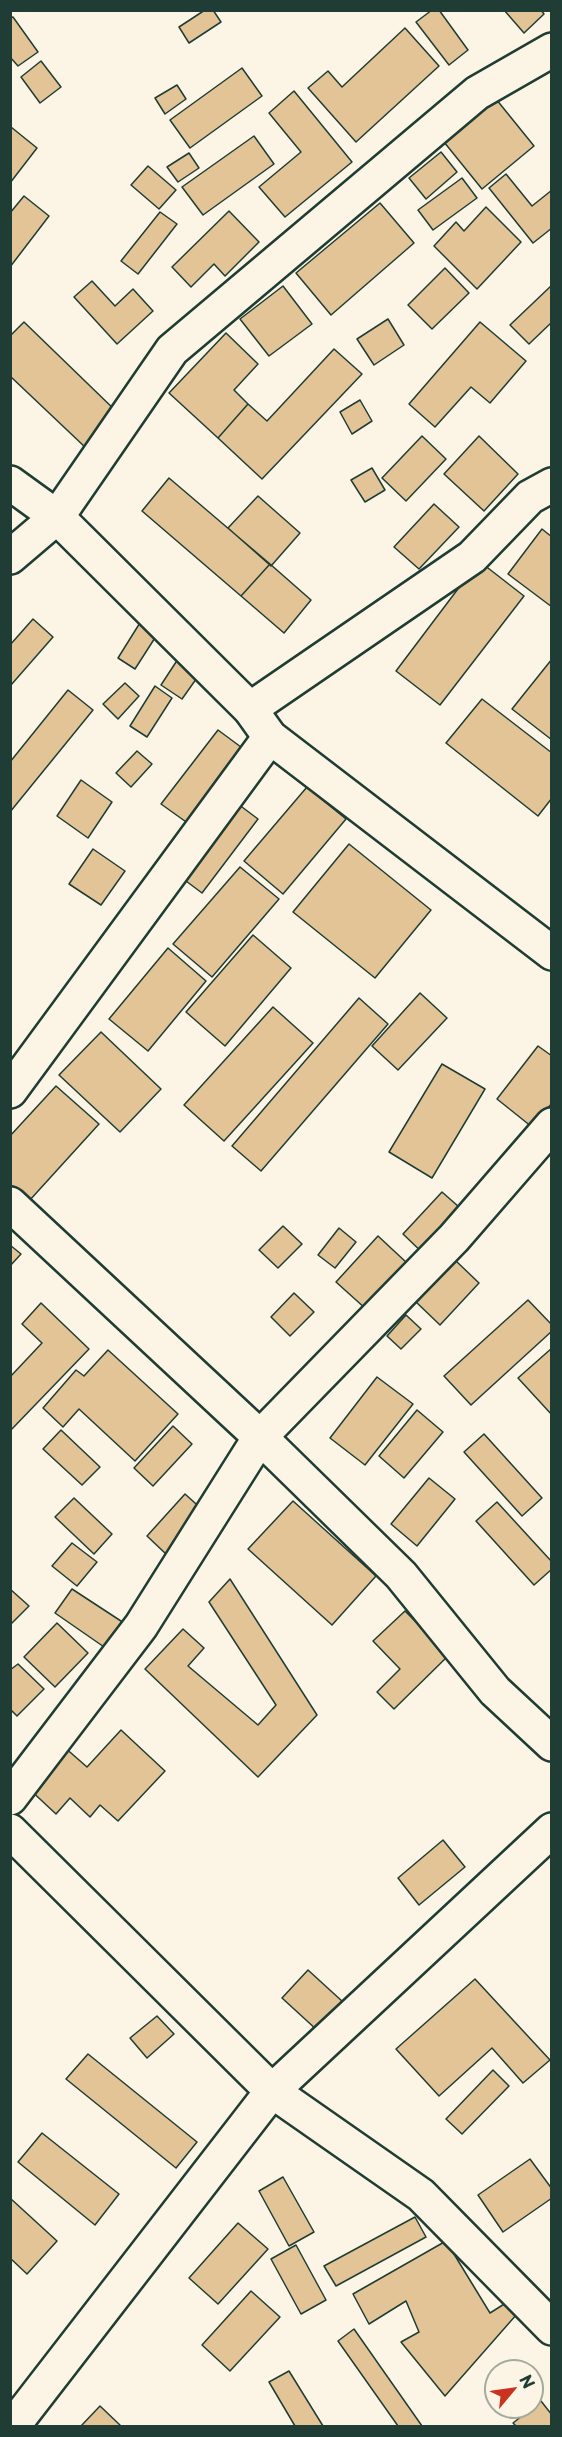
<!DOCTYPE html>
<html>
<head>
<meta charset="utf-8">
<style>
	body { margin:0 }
	#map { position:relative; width:562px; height:2437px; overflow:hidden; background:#fcf5e5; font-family:"Playpen Sans",sans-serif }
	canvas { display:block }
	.frame { position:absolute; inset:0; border:12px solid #1f3d34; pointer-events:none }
	.north { position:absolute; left:484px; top:2359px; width:60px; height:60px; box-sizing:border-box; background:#fcf5e5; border:2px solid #a4ab9e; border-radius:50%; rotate:61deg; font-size:16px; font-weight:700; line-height:24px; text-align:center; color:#1f3d34 }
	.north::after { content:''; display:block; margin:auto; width:21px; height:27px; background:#c8321e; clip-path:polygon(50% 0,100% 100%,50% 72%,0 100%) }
</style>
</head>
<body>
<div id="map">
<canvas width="562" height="2437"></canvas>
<div class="frame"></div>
<div class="north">N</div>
</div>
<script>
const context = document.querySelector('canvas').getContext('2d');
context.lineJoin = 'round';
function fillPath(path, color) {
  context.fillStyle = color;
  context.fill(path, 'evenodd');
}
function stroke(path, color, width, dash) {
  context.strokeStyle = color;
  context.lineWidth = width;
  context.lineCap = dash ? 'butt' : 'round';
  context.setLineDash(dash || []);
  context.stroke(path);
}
const building = new Path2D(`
	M205,10h8l8,12 -32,21 -10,-16z
	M432,10h7l29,40 -19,15 -33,-43z
	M504,10h37l3,4 -20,19z
	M13,17l25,35 -20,14 -8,-9v-39z
	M405,28l34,38 -83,76 -48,-54 20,-17 14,16z
	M41,61l20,26 -21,16 -19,-26z
	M242,68l20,28 -72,52 -20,-28z
	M177,85l9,14 -21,15 -10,-16z
	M294,91l58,71 -67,55 -26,-30 42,-35 -32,-39z
	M496,99l38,47 -52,43 -38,-47z
	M11,127l26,21 -27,35v-55z
	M254,136l20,28 -71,51 -21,-28z
	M441,152l16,20 -31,27 -17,-21z
	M189,153l10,15 -21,14 -11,-15z
	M148,166l28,24 -17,19 -28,-24z
	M506,174l26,32 20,-16v38l-19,15 -44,-55z
	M462,178l15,20 -44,32 -15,-20z
	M24,196l25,20 -39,51v-54z
	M380,203l34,40 -83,72 -35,-42z
	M486,207l35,35 -44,47 -43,-43 22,-24 8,9z
	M229,211l30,31 -34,34 -11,-12 -23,23 -19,-20z
	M160,212l17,12 -39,50 -17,-13z
	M445,268l24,25 -37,36 -24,-24z
	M92,281l23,25 18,-17 20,22 -36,33 -43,-47z
	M552,285v37l-23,22 -19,-19z
	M283,286l29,38 -43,32 -29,-37z
	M388,319l16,26 -30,20 -17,-26z
	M24,322l95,92 -33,34 -76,-72v-40z
	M480,322l46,39 -36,42 -19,-16 -36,40 -26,-23z
	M226,333l32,31 -24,26 14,14 -30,34 -49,-45z
	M334,349l28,25 -100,105 -44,-41 30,-34 19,17z
	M360,400l12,21 -20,13 -12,-22z
	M422,436l24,23 -40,42 -24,-23z
	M479,436l39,38 -34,37 -40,-37z
	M372,468l13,22 -20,12 -14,-22z
	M169,478l101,86 -29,32 -99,-85z
	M258,496l42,37 -29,33 -43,-38z
	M434,504l25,23 -40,42 -25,-22z
	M542,529l10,8v70l-44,-33z
	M479,561l45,35 -84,109 -44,-34z
	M270,564l41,36 -27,33 -43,-37z
	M143,618l17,12 -25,39 -17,-11z
	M33,619l20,18 -42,48 -1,-40z
	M178,659l21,16 -17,24 -21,-14z
	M552,659v81l-40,-31z
	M125,683l14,13 -21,23 -15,-15z
	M155,686l17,12 -25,39 -17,-11z
	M68,690l25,20 -83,102v-50z
	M482,699l70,54v45l-14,18 -92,-73z
	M218,730l27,20 -56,74 -28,-20z
	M137,751l15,13 -21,23 -15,-14z
	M81,780l31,22 -24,36 -31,-22z
	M307,787l39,32 -63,75 -39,-33z
	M230,798l28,21 -56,74 -28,-21z
	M349,844l82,66 -56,68 -82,-66z
	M93,849l32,22 -24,34 -32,-21z
	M240,867l39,32 -67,78 -39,-33z
	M253,935l38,33 -66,78 -39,-34z
	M168,948l38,33 -58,70 -39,-32z
	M420,993l27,25 -49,52 -26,-24z
	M359,998l29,26 -127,147 -29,-25z
	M273,1007l40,36 -89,98 -40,-36z
	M101,1032l60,57 -41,43 -61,-57z
	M538,1046l14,10v47l-20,24 -35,-28z
	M442,1064l43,25 -53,89 -43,-26z
	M56,1086l43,38 -70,77 -19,-17v-48z
	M442,1192l25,22 -39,44 -25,-24z
	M283,1226l19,18 -24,24 -19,-18z
	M339,1228l17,14 -21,26 -17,-13z
	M378,1236l29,27 -41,46 -30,-27z
	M10,1245l11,9 -11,12z
	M455,1260l24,23 -39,42 -25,-24z
	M294,1293l20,19 -24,24 -19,-19z
	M528,1300l24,25v6l-81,74 -27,-29z
	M41,1303l48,46 -79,82v-54l32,-34 -20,-19z
	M406,1315l15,14 -20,20 -14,-13z
	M552,1348v67l-34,-37z
	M108,1350l70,64 -43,47 -56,-52 -16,18 -20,-19 33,-38 8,6z
	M377,1377l36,27 -48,61 -35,-27z
	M417,1410l26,22 -39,46 -25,-22z
	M173,1426l19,18 -39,42 -19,-18z
	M61,1430l39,37 -18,18 -39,-36z
	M484,1434l58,64 -20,18 -58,-64z
	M429,1478l26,21 -38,47 -26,-22z
	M185,1494l20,18 -39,42 -19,-18z
	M74,1498l38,36 -18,20 -39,-37z
	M293,1501l83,75 -44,49 -84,-76z
	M497,1502l55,60v7l-18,16 -58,-64z
	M72,1543l25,19 -20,24 -25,-20z
	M230,1579l87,136 -59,62 -113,-108 38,-40 21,19 -16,18 70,59 18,-20 -67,-103z
	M10,1589l19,17 -19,19z
	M72,1589l52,34 -17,26 -52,-36z
	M405,1611l44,44 -55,54 -17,-17 23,-23 -27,-28z
	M57,1623l31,30 -33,34 -31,-30z
	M18,1664l26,25 -27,27 -7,-7v-39z
	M121,1730l44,41 -47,50 -18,-16 -10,12 -20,-19 -14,16 -30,-28 37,-40 24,21z
	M443,1840l22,27 -46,38 -21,-27z
	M308,1970l35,32 -25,29 -36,-33z
	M475,1979l75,81 -27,23 -31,-35 -53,48 -43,-47z
	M157,2016l17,18 -27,24 -17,-20z
	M88,2054l109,88 -21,26 -110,-89z
	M493,2070l16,16 -47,48 -16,-15z
	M42,2133l77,61 -24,31 -77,-63z
	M530,2159l22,30v9l-49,34 -25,-37z
	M283,2177l31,55 -25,14 -30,-55z
	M10,2198l47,43 -30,33 -17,-16z
	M415,2217l11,20 -90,49 -12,-20z
	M238,2223l30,26 -50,55 -29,-26z
	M446,2241l44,72 19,-12 8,13 -72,82 -44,-54 18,-10 -13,-31 -37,23 -16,-30z
	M296,2245l30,55 -25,14 -30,-55z
	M251,2291l29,26 -50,54 -28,-26z
	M354,2329l68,97h-24l-60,-85z
	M289,2371l34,55h-28l-26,-44z
	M541,2401l11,14v11h-36l-3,-3z
	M100,2406l21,20h-40z`);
const minor = new Path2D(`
	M10,557l47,-40 115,-167 305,-257 75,-43
	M250,709l222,-152 58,-60 22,-12
	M10,1091l260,-354
	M10,1204l250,233 141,138 94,116 57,53
	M10,1798l131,-172 119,-189 194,-199 98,-113
	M10,1831l262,260 149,104 131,133
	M13,2426l259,-335 280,-261`);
const highway = new Path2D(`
	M10,483l47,34 193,192 20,28 282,216`);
fillPath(building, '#e3c496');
stroke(building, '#1f3d34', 1.5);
stroke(minor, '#1f3d34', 38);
stroke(highway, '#1f3d34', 38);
stroke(minor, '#fcf5e5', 33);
stroke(highway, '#fcf5e5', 33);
</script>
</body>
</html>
